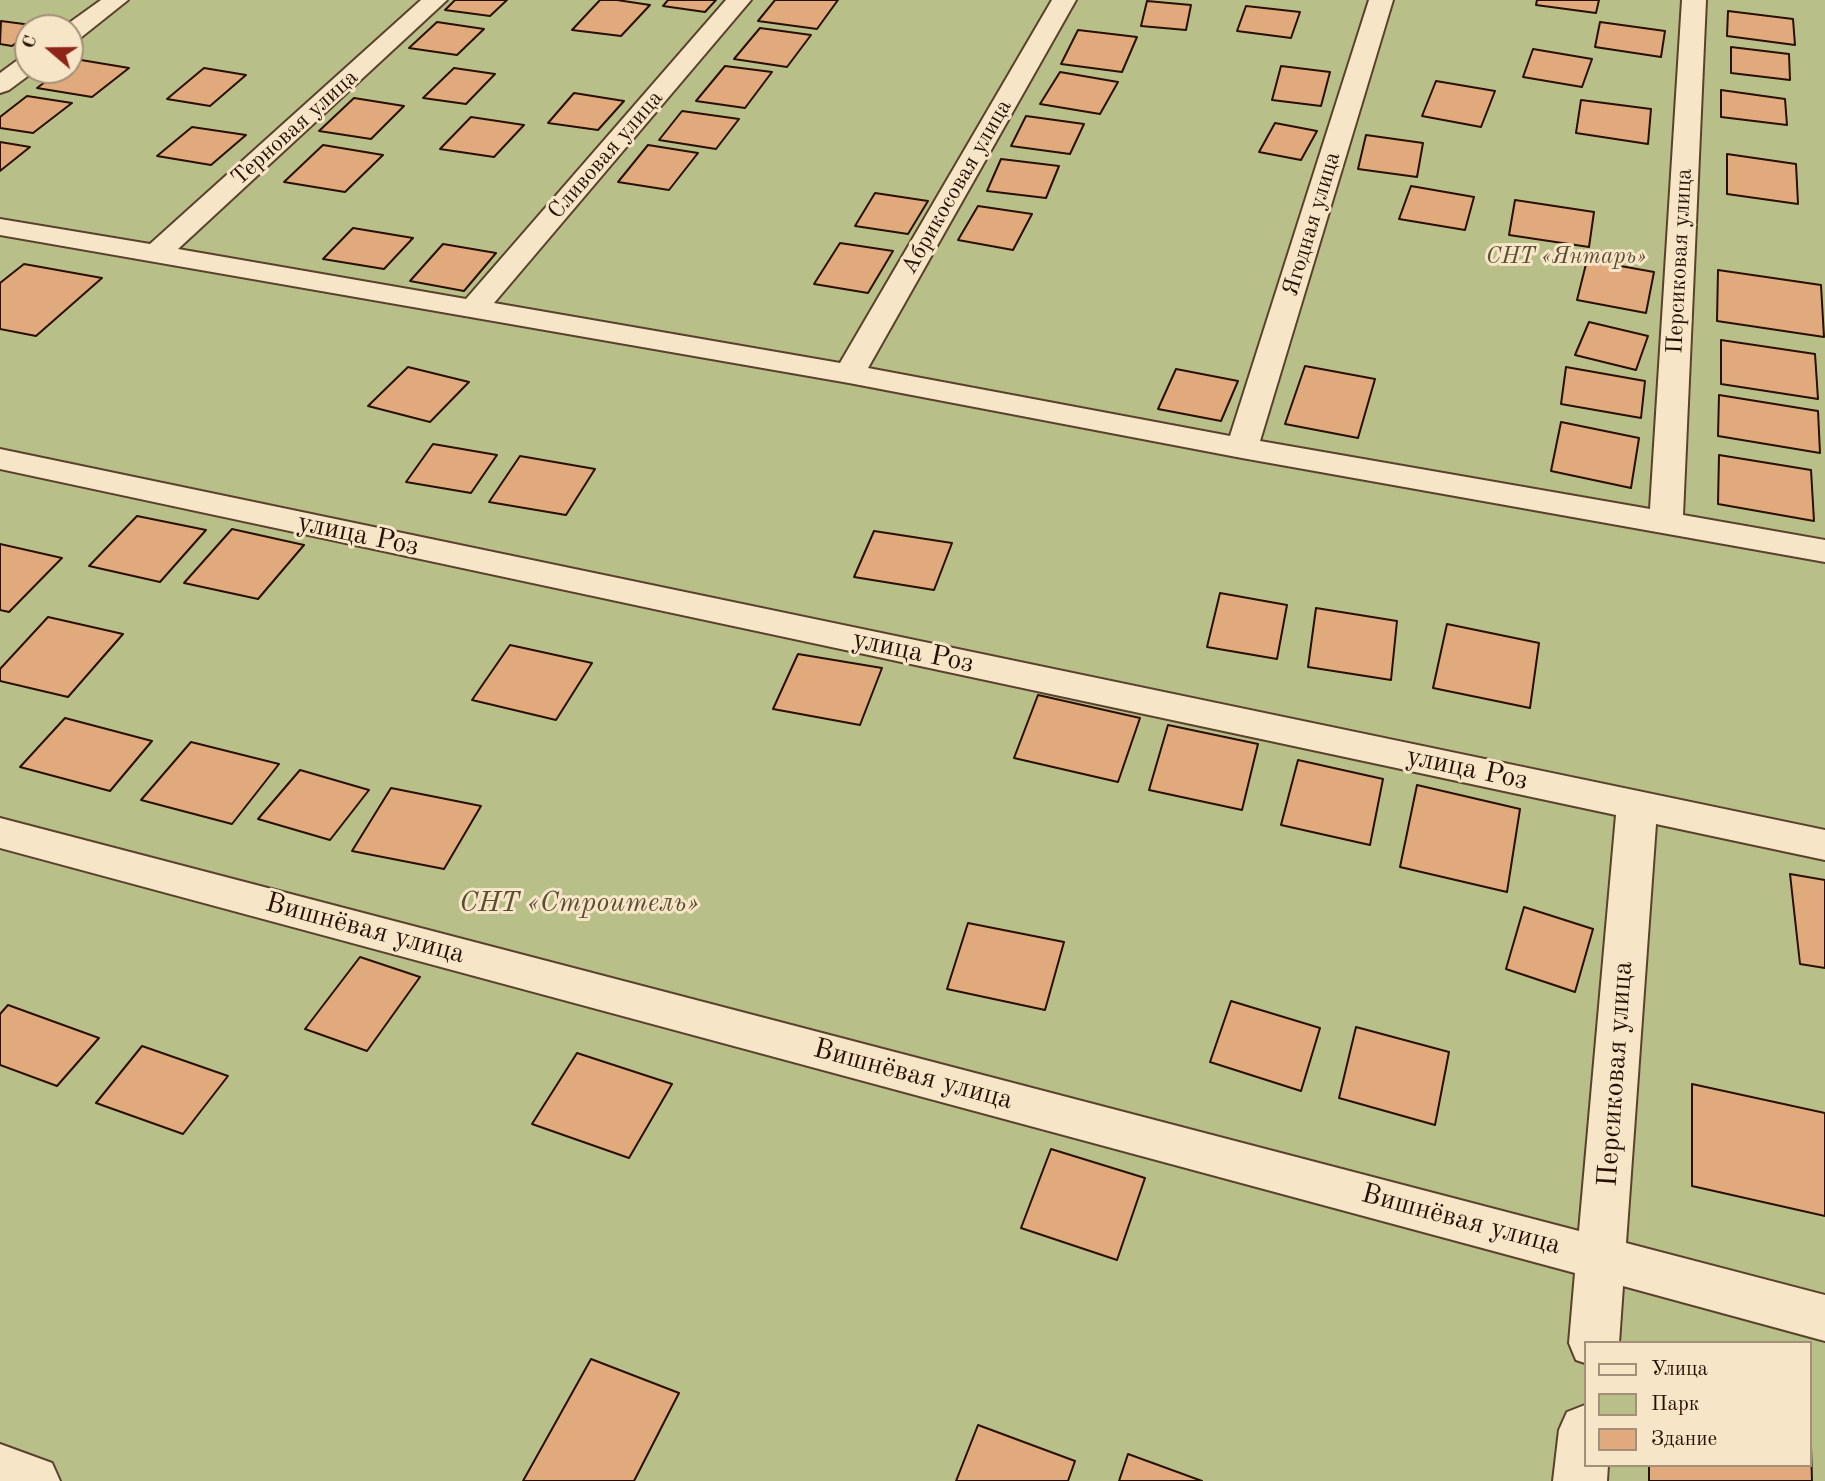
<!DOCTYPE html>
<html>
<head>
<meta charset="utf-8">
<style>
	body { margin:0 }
	#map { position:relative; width:1825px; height:1481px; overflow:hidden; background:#f1d8a9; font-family:"Old Standard TT",serif }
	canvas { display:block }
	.legend { position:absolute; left:1584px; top:1341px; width:228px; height:126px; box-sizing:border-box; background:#f6e6c7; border:2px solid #a49078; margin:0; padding:9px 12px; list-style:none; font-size:21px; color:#280f02 }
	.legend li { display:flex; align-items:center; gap:14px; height:35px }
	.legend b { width:35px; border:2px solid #a49078 }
	.north { position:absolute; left:14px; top:14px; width:70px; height:70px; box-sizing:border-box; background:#f6e6c7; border:2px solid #a49078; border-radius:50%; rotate:290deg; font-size:19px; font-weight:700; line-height:28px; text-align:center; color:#280f02 }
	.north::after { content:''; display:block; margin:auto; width:24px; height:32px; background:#8f2418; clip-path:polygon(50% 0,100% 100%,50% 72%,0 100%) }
</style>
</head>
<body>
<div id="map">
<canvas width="1825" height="1481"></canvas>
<ul class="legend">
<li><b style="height:9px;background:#f6e6c7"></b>Улица</li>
<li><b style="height:19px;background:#b9bf89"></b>Парк</li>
<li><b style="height:19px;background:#e0aa7d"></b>Здание</li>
</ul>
<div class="north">С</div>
</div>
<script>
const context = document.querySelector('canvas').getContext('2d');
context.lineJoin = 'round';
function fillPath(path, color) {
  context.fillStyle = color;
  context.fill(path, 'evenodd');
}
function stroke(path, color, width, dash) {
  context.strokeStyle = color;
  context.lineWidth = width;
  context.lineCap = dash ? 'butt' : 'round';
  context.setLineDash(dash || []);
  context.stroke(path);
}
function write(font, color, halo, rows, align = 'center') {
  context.font = font + ' "Old Standard TT",serif';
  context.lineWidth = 6;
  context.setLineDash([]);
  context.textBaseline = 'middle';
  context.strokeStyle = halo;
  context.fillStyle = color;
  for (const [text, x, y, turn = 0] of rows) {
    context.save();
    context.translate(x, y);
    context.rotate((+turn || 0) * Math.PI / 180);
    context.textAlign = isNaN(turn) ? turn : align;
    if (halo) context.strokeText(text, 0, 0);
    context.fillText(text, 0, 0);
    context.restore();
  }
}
const green = new Path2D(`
	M0,0h1825v1481h-1825zM28,28h42v42h-42zM1585,1343h224v122h-224z`);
const building = new Path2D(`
	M455,0h52l-17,16 -45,-6z
	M600,0h17l33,5 -29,31 -49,-6z
	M668,0h48l-11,12 -42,-6z
	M775,0h63l-21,29 -59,-8z
	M1537,0h62l-3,13 -60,-8z
	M1147,1l44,4 -5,25 -45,-4z
	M1246,6l54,6 -9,26 -54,-7z
	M1728,11l65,8 2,26 -68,-9z
	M1,21l38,5 -11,2v6l-16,12 -12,-2z
	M437,22l47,7 -27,26 -48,-7z
	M1600,22l65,9 -4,26 -66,-10z
	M760,28l51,7 -24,32 -53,-8z
	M1078,30l59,7 -15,35 -61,-8z
	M1731,47l58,7 1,26 -59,-7z
	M1533,49l59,10 -10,28 -59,-10z
	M75,59l54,9 -37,29 -55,-9 24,-18h9v-7z
	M725,66l47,6 -27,36 -49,-7z
	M1281,66l49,6 -9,34 -49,-6z
	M204,68l42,7 -36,31 -43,-7z
	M454,68l41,6 -29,30 -43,-6z
	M1060,72l58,10 -18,32 -60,-10z
	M1436,81l59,10 -14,36 -59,-11z
	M1721,90l64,9 2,26 -66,-8z
	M574,93l50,8 -26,29 -50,-7z
	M27,96l45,7 -39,30 -33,-5v-11z
	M354,98l50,8 -33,33 -52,-8z
	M1581,100l70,9 -3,35 -72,-11z
	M682,111l57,8 -23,30 -57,-9z
	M1026,116l58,8 -14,30 -59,-8z
	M471,117l53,8 -30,32 -54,-8z
	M1275,123l42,8 -16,29 -42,-8z
	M192,127l54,8 -35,30 -54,-9z
	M1366,135l57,8 -6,34 -59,-8z
	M0,142l30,5 -30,24z
	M323,145l60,10 -38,37 -61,-10z
	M648,145l50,8 -29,37 -51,-8z
	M1727,154l69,10 2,40 -71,-10z
	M1001,159l58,7 -13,32 -59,-7z
	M1411,186l63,11 -9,33 -66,-11z
	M875,193l53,8 -20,33 -53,-8z
	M1515,200l79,12 -5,35 -80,-12z
	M978,206l54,8 -19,36 -55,-10z
	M353,228l60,10 -29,31 -61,-10z
	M840,243l53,8 -25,42 -54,-9z
	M443,244l53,9 -32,38 -54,-10z
	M1587,260l67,12 -8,41 -69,-13z
	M24,264l78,14 -66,58 -36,-7v-46z
	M1718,270l103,15 3,52 -107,-16z
	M1589,322l59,14 -12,34 -61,-15z
	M1721,340l94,14 3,45 -97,-15z
	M1305,366l70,13 -17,59 -73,-14z
	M408,367l61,15 -39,40 -62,-16z
	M1566,367l79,14 -4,37 -80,-14z
	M1176,369l62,12 -17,40 -63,-12z
	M1719,395l99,16 2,42 -102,-17z
	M1561,422l78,16 -8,50 -80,-17z
	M433,444l64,11 -26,38 -65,-11z
	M1719,455l92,15 3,51 -96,-17z
	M520,456l75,13 -29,46 -77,-13z
	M137,516l69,14 -46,52 -71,-16z
	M232,529l72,16 -46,54 -74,-16z
	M874,531l78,12 -18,47 -80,-13z
	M0,544l62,14 -53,54 -9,-2z
	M1220,593l67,12 -10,54 -70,-12z
	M1316,608l81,13 -6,59 -83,-13z
	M48,617l75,17 -55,63 -68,-16v-12z
	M1447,624l92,19 -9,65 -97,-20z
	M510,645l82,18 -36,57 -84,-20z
	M798,654l84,14 -22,57 -87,-16z
	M1038,695l102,23 -22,64 -104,-24z
	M65,718l87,23 -42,50 -90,-24z
	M1168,725l90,19 -16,66 -93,-20z
	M191,742l88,22 -47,60 -91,-24z
	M1298,760l85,19 -13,66 -89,-20z
	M300,770l69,20 -39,50 -72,-21z
	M1417,785l103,24 -13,83 -107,-25z
	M391,788l90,18 -37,63 -92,-18z
	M1790,874l35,6v88l-25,-4z
	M1524,907l69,22 -18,63 -69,-23z
	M968,923l96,19 -19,68 -98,-21z
	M360,957l60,20 -53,74 -62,-22z
	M1231,1001l89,27 -19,63 -91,-29z
	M8,1005l91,33 -42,48 -57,-21v-51z
	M1356,1027l93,25 -14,73 -96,-27z
	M142,1046l86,30 -45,58 -87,-31z
	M577,1053l95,31 -43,74 -97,-34z
	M1692,1084l133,29v103l-133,-30z
	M1051,1149l94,29 -28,82 -96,-32z
	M591,1359l88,34 -45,88h-111z
	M1809,1378l3,103h-163v-16h160z
	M978,1425l97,36 -7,20h-112z
	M1128,1454l74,27h-83z`);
const minor = new Path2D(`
	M101,0h27l-49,39 -9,2v-13h-8z
	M421,0h26l-269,249 288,50 260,-299h25l-257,303 346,60 212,-363h24l-208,368 362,68 139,-436h24l-133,441 390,68 32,-509h24l-23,515 142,25v22l-583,-104 -393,-75 -849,-148v-16l150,25z
	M28,56v14h8l-27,20 -9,3v-20l19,-14z
	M0,449l1825,381v30l-169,-36 -30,419 199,52v46l-202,-55 -4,57h-34v20l-9,-3 -7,-17 6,-70 -1575,-425v-30l1579,413 37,-416 -1616,-346z
	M1585,1405v60h23l-1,16h-54l6,-51 8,-18z
	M0,1444l52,19 8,18h-60z`);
const farStreetnames = [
	["Терновая улица",295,128,-42],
	["Сливовая улица",606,155,-49],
	["Абрикосовая улица",957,187,-60],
	["Ягодная улица",1312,224,-73],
	["Персиковая улица",1680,261,-87]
];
const farParknames = [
	["СНТ «Янтарь»",1566,257]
];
const streetNames = [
	["улица Роз",358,535,12],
	["улица Роз",913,652,12],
	["улица Роз",1467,769,12],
	["Вишнёвая улица",365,929,15],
	["Персиковая улица",1616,1074,-86],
	["Вишнёвая улица",913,1075,15],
	["Вишнёвая улица",1461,1220,15]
];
const parkNames = [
	["СНТ «Строитель»",579,904]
];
fillPath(green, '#b9bf89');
fillPath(building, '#e0aa7d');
stroke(building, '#280f02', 2);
stroke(minor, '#5a412c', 4);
fillPath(minor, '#f6e6c7');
write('23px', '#280f02', '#f6e6c7', farStreetnames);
write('italic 23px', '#5b4d31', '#f6e6c7', farParknames);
write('28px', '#280f02', '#f6e6c7', streetNames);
write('italic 28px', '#5b4d31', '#f6e6c7', parkNames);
</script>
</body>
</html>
